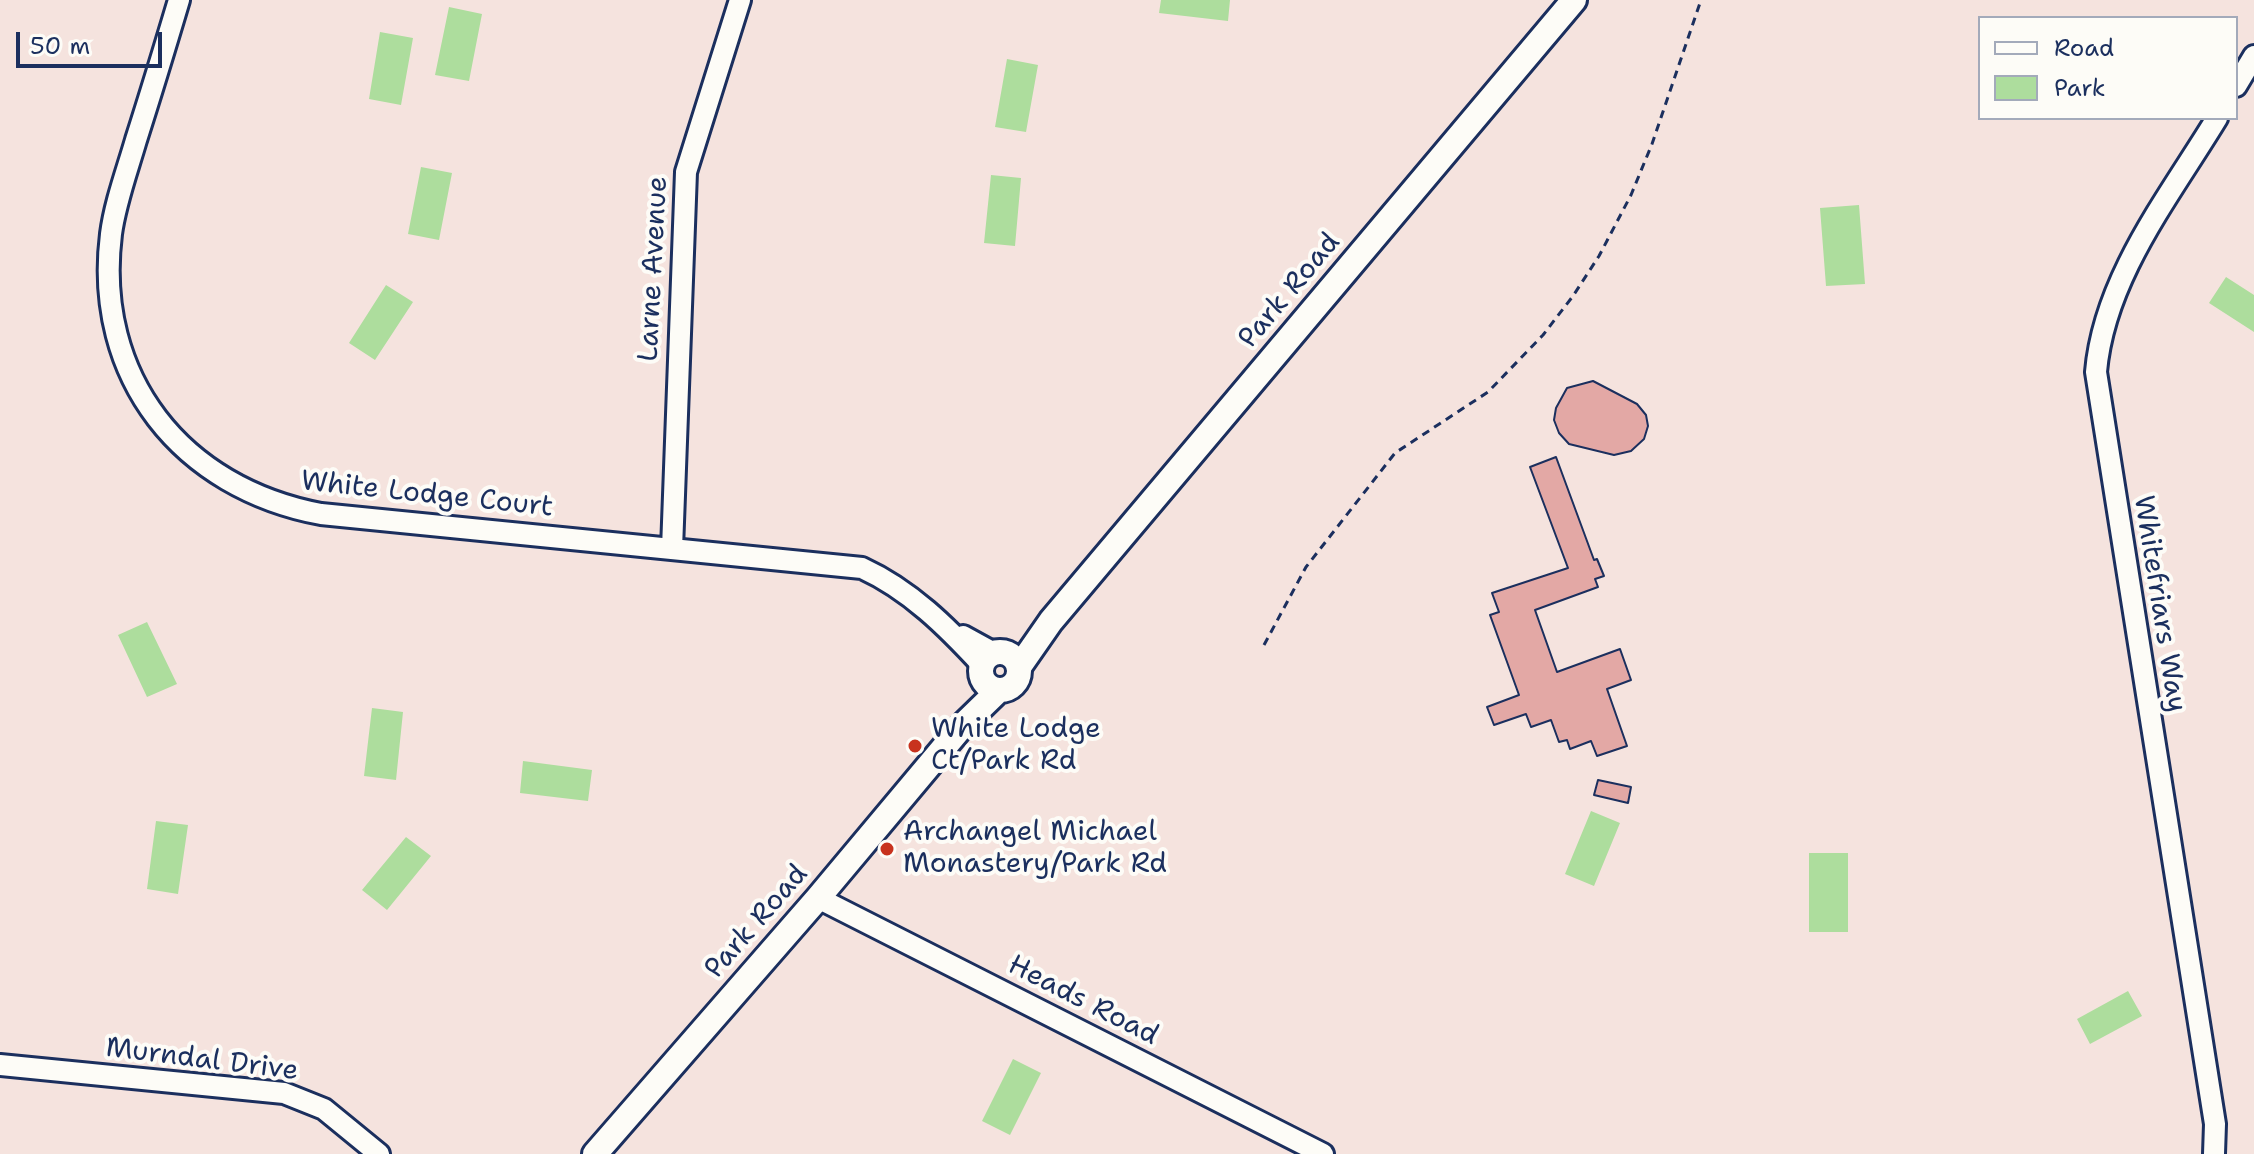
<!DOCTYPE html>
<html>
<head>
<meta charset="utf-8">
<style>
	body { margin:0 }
	#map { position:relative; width:2254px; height:1154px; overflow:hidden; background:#f5e3de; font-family:"Shantell Sans",sans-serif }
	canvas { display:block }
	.legend { position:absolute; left:1978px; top:16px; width:260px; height:104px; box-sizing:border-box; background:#fdfcf7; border:2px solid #a3aaba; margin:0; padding:10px 14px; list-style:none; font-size:24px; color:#1b2f5e }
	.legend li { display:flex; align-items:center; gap:16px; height:40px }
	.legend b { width:40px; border:2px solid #a3aaba }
	.scale { position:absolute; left:16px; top:32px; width:146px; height:36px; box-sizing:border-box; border:4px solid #1b2f5e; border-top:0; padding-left:10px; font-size:24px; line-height:28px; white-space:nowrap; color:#1b2f5e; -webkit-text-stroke:6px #fdfcf7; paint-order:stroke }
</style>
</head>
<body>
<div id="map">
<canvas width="2254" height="1154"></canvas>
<ul class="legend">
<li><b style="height:10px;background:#fdfcf7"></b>Road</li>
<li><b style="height:22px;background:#addd9d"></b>Park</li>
</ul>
<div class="scale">50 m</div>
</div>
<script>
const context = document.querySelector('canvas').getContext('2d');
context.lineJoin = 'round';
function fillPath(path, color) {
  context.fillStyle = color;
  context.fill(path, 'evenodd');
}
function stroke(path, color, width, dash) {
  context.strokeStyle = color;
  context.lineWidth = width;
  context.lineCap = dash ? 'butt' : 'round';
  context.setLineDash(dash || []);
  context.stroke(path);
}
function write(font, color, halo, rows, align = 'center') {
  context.font = font + ' "Shantell Sans",sans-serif';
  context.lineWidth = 8;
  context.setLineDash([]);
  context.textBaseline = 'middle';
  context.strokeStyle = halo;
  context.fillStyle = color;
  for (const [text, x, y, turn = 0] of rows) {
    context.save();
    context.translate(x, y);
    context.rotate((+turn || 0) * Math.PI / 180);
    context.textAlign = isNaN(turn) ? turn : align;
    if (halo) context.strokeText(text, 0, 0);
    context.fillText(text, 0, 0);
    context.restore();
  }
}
const green = new Path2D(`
	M1161,0h69l-2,21 -69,-8z
	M449,7l33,7 -13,67 -34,-6z
	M380,32l33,6 -12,67 -32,-6z
	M1007,59l31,6 -12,67 -31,-5z
	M421,167l31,6 -13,67 -31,-6z
	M991,175l30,3 -6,68 -31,-3z
	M1859,205l6,79 -39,2 -6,-78z
	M2226,277l28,18v37l-45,-29z
	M386,285l27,17 -38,58 -26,-17z
	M147,622l30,62 -30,13 -29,-62z
	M372,708l31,4 -7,68 -32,-4z
	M523,761l69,9 -4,31 -68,-8z
	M1591,811l29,12 -26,63 -29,-12z
	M156,821l32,4 -10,69 -31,-5z
	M406,837l25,19 -44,54 -25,-20z
	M1809,853h39v79h-39z
	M2128,991l14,25 -52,28 -13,-25z
	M1013,1059l28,14 -31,62 -28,-14z`);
const building = new Path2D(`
	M1593,381l44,23 9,11 2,11 -4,13 -13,12 -17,4 -45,-11 -10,-11 -5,-13 2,-12 11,-20z
	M1556,457l38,103 3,-1 7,17 -9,3 3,8 -63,23 22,62 63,-23 11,31 -24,9 20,57 -30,10 -6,-15 -21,8 -3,-9 -8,2 -8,-22 -20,7 -5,-13 -32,11 -7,-18 32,-12 -29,-80 9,-3 -7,-19 76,-25 -38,-101z
	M1598,780l33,7 -3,16 -34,-8z`);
const path = new Path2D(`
	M1264,645l42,-78 89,-114 93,-61 55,-57 30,-39 26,-40 32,-61 21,-51 49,-144`);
const minor = new Path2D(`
	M179,0c-14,47 -28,93 -43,140 -9,31 -21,63 -25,94 -18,144 71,254 210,280l541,54c48,22 85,59 120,97
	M2236,86l18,-30
	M672,549l14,-377 54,-172
	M963,636l31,17
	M818,898l505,256
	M0,1065l284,28 40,16 55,45
	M2214,1154l1,-30 -119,-752c8,-94 73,-175 121,-254`);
const tertiary = new Path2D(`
	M981 671a19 19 0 1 1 38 0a19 19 0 1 1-38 0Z
	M1019,667l32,-46 523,-621
	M595,1154l223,-256 144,-172 37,-36`);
const markers = [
	[915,746,8,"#c8321e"],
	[887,849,8,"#c8321e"]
];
const streetNames = [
	["Larne Avenue",654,269,-87],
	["Park Road",1290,291,-50],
	["White Lodge Court",427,495,6],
	["Whitefriars Way",2159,604,81],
	["Park Road",757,922,-49],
	["Heads Road",1083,1001,27],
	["Murndal Drive",202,1060,7]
];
const poiNames = [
	["White Lodge",931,730],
	["Ct/Park Rd",931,762],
	["Archangel Michael",903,833],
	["Monastery/Park Rd",903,865]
];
fillPath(green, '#addd9d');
fillPath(building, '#e3a8a5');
stroke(building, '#1b2f5e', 2);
stroke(minor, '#1b2f5e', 26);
stroke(tertiary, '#1b2f5e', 30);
stroke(path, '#1b2f5e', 3, [8, 6]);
stroke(minor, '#fdfcf7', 20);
stroke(tertiary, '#fdfcf7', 24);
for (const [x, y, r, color] of markers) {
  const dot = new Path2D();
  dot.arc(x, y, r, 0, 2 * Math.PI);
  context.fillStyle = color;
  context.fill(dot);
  stroke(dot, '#fdfcf7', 3);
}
write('28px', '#1b2f5e', '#fdfcf7', streetNames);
write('28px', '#1b2f5e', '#fdfcf7', poiNames, 'left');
</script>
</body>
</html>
